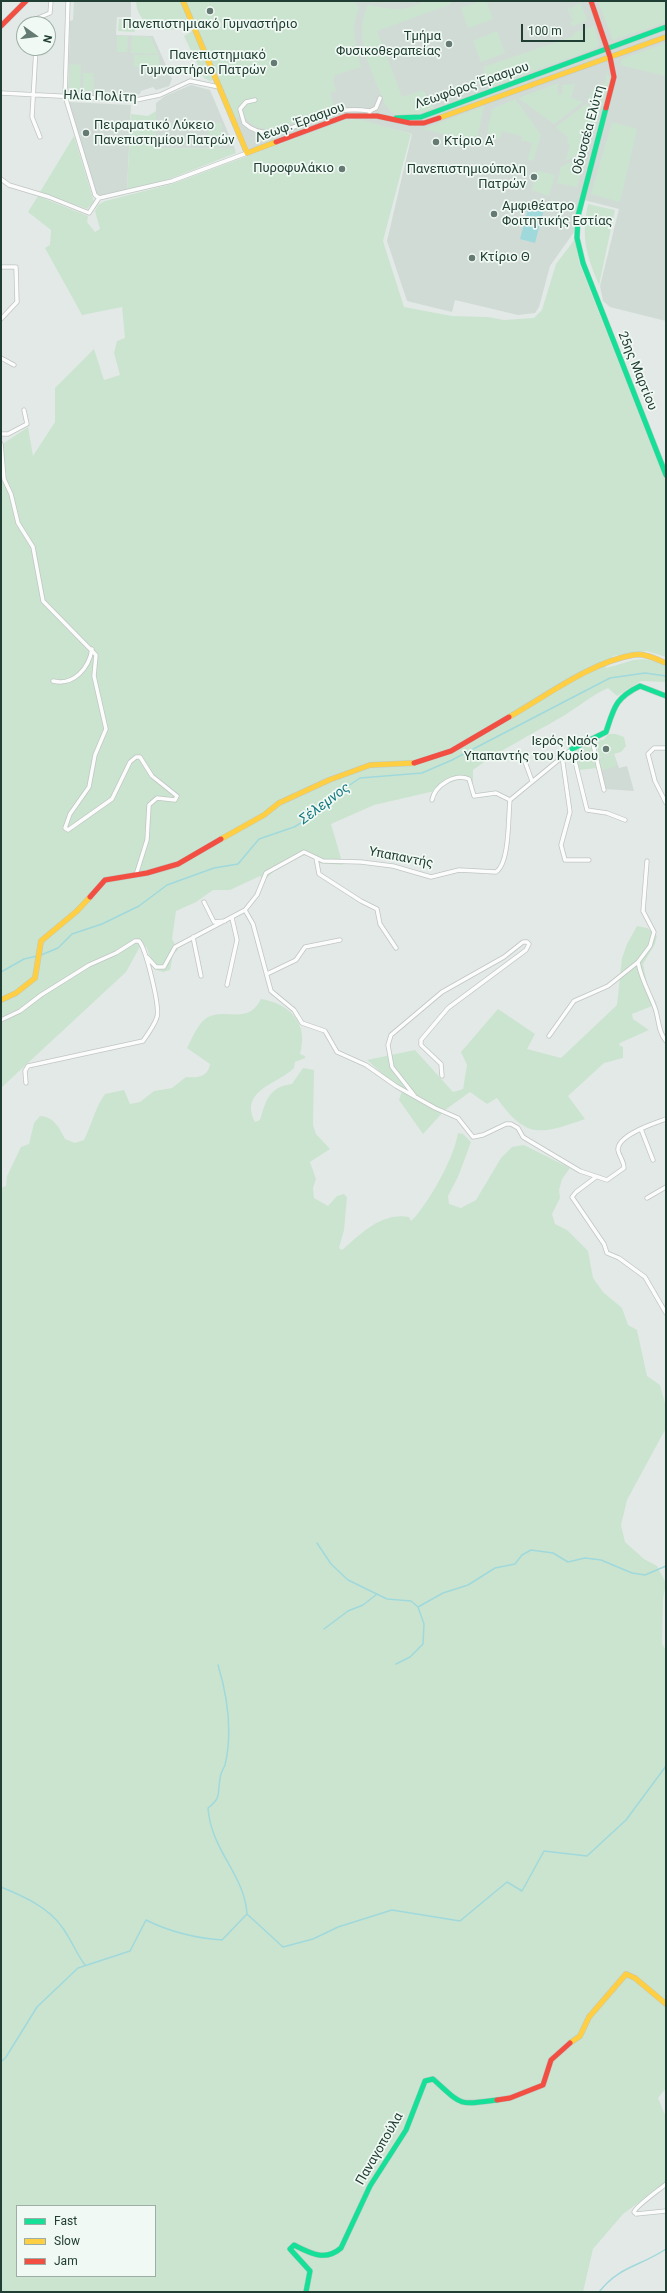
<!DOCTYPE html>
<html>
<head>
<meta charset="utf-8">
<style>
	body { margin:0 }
	#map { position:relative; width:667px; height:2293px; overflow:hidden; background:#e3e9e6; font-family:Roboto,sans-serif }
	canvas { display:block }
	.frame { position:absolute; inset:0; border:2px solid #203e33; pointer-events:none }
	.legend { position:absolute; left:16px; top:2205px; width:140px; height:72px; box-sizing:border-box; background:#f1f9f4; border:1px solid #9daea7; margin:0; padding:5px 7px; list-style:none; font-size:12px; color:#203e33 }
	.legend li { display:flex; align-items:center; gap:8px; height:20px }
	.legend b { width:20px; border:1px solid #9daea7 }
	.north { position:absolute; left:16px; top:16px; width:40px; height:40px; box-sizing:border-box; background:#f1f9f4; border:1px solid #9daea7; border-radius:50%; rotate:104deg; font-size:11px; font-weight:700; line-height:16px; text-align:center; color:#203e33 }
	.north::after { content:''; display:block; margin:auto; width:14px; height:18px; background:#647a72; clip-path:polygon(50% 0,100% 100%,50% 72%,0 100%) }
	.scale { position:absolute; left:521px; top:24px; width:64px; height:18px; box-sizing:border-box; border:2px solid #203e33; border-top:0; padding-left:5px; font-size:12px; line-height:14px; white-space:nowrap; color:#203e33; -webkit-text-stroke:3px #f1f9f4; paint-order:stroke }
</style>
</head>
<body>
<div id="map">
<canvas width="667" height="2293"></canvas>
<div class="frame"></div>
<ul class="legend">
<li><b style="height:5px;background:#16e098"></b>Fast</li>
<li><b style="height:5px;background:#ffcf43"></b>Slow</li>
<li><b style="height:5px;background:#f24e42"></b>Jam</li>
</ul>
<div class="north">N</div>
<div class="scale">100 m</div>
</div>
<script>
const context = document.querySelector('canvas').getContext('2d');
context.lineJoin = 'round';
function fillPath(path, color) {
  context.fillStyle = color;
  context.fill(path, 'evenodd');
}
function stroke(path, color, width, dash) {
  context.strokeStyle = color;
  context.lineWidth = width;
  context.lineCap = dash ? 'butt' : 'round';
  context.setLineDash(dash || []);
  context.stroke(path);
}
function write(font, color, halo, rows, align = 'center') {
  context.font = font + ' Roboto,sans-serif';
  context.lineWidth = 3.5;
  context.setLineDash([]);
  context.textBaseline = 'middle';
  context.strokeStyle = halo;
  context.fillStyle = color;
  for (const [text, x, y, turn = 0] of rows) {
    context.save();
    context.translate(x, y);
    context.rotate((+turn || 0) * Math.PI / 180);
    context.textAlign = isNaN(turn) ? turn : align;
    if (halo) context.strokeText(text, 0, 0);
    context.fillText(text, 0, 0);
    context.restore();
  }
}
const built = new Path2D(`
	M74,1h57v16h-14l-1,18 37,1 19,43 -3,7 -13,4 -3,-3 -12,4 -1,3 -18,3 -54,-4 2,-72 3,-1z
	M185,1h481v320l-56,-14 -7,-6 -3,-15 19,-77 -39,-10 -6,33 -24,34 -11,41 -4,6 -17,2 -63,-15 -3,12 -45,-11 -20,-60 25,-107 -60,-15 -101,35z
	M191,85l19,5 25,59 -79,-1v-45l9,-7z
	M69,102l62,3 -4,85 -26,6 -5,-2z
	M614,754l5,14 8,-2 7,25 -29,-2 -6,-31z`);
const green = new Path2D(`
	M136,1h44l10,22c-20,14 -53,6 -54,-22z
	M185,1h169l5,7c-9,18 -3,40 2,59l-26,8 -2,6 3,10 -6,2 -6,-16 11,30c-17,6 -58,26 -75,21 -8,-2 -12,-8 -18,-13l-7,3z
	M424,1h26l1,3 -74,27 25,66 21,-7 11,18c-19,6 -39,17 -50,-6 -12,-31 -32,-65 -16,-97 21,4 37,8 56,-4z
	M481,1h5l7,18 -25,9 -7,-20z
	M598,1h68v21l-53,18z
	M580,3l7,16 -3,3 -12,4 -2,-4 3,-1 -6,-13 2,-1 6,14 -4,-13z
	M119,19h17l3,5 -5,8 -16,-1z
	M594,26l5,17 -1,4 -105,39 -4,-2 -6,-17 89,-30 2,-4z
	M192,31l2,1 19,48 -3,1 -6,-3 -20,-42z
	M497,31l8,22 -24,9 -8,-21z
	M117,36h11l-1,16h-10z
	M132,36l19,1 7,17 -27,-1z
	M666,43v33l-46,-11 2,-6z
	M134,55h25v12h-25z
	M70,64l11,1 -1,26h-11z
	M606,72l4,6 -8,28 -13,-8 5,-10 7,-2 5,-3z
	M83,73h10l1,17 -11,1z
	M559,83l-2,6 2,6 3,-1v-9l13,-1 -4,14 12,4 -29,22 -36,-26z
	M515,99l26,36 -8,26 -5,-1 4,-17 -11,-3 1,-4 -20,-5 -3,8 -12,-3 5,-27z
	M586,104l14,7 -12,37 -22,13 4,-16 -3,-2 1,-5 -12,-11z
	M484,106l-8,36 -53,-13z
	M156,111v37l79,1 1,4 -64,25 -45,12 4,-76 17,2z
	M358,119l53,15 -28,107 21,66 48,9 36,1 16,3 30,-2 8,-8 14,-46 19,-25 4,23 87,220v175l-19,-6 -34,5 -8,12c29,-6 31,-15 61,-2v16l-25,-1 -24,15 -9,-8c-18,8 -32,21 -50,31 -29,17 -58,31 -85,51v13c-12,-7 -24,-2 -34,7l-65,15 -43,19 12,41 -24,-2 -10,-9c-14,3 -37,15 -44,27l-5,-5 -30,14h-17l-17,12 -20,9 -4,28 6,11 -5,4 -3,16 -7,2 -9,-3 -7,-21 -5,-5 -16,29 -125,116v-643l27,-18 5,29 22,-34v-34l39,-39 10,31 16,-5 -6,-22 3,-12 8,-3 -3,-31 -40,8 -37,-67 5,-3 1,-15 -23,-18 10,-16 50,20 -1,6 8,10 5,-3 -5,-18 3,-6 7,-4 67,-17 173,-64z
	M612,122l25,7 -17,73 -29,-8z
	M209,123h13l-1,24 -13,-1z
	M74,136l20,66 -7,7 -47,-17z
	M586,154l-9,33 -20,-4 4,-16z
	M537,171l18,4 -6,21 -17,-6z
	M588,204l27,6 -16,75c-13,-31 -18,-47 -11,-81z
	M609,734h7l8,3 2,9 -5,6 -22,6 -3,-17 7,-1z
	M584,746l8,2 5,20 -18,2 -4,-21z
	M614,755l3,11 -15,4 -3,-11z
	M637,926l10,2 10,8 -2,8 -12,20 5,24 9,16 -25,10 1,5 16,11 -29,13 -1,2 4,2v11l-19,5 -36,33 17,23c-45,16 -59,20 -88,-21l-10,6 -17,-12 -25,18 -22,24 -24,-34 3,-9 -35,-31 48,-10 38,42 10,-3 4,-24 -6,-13 37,-43 37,25 -8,15 34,9 56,-53 5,-47 5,-14z
	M261,999c29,5 48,24 39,55l5,2v2l-10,4 -1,6c-16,16 -55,22 -39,54l5,-2c6,-20 9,-33 32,-36l11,-16 11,2 -1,55 3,9 14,15 -20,13 6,17 -3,9 1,10 14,8 9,-10 7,-2 3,3 -3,33 -5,18 3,2c19,-16 39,-38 67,-33l2,4 4,-4c16,-19 39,-59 43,-84l5,1 8,8 -13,35 -10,19 1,8 12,4 15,-8 25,-42 11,-11 12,-2 46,23 -8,11 -3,11 1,8 -8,16 3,10 12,6 21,21 5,27 10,14 19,16 6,17 9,5 10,46 13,9 6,22v21l-39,72 -6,25 4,17 19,17 13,7 9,17 -3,16 -1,45 4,6v438l-8,10 8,19v66l-43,31 -30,35 -10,43h-582v-1104l5,-2 1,-10 14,-29 8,-3 5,-21 6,-7c14,1 19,11 25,23l10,4 9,-3c8,-16 11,-32 21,-46l19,-4 6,14 10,-2 14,-11 18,-3 14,-11c12,1 22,0 24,-13l-23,-16c5,-9 11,-26 21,-31 21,-9 40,8 53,-18zM17,2206h138v70h-138z`);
const water = new Path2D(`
	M529,205l15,4 -9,34 -15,-4z`);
const stream = new Path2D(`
	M41,955l17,-7 14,-14 30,-10 37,-18 28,-21 47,-17 24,-4 21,-25 35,-12 19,-11 19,-19 28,-19 62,-5 30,-13 158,-82 35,-5 21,3
	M1,972l23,-13 13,-3
	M317,1543l14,21 17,16 39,19 24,2 7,6 6,17 -1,20 -13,13 -14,7
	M418,1607l25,-14 25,-8 27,-17 20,-4 7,-9 9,-5 22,3 15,9 17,-4 16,2 31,13 13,2 21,-9
	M324,1629l24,-18 15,-6 14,-11
	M218,1665c10,33 15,66 7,100 -2,5 -5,9 -5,14 -3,15 2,18 -12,29 3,43 37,67 39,106
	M1,1887c22,9 47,20 61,40 9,12 14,26 23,38
	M1,2062l5,-5 31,-50 41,-39 52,-17 16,-31c24,12 49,18 76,20l25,-26 36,33 30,-8 25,-12 54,-17 68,11 47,-39 15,9 22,-40 43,5 39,-36 40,-54
	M599,2292c20,-26 42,-26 67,-43`);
const street = new Path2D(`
	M68,1l-3,95 30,99 4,3
	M37,24l1,-6 12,-5 1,-12
	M36,48l-4,69 8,20
	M1,93l135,7 24,-5 30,-14 29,6
	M255,100l-9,2 -6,7 4,14c25,23 59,-2 86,-10 14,-4 26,-4 40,-2l-1,5
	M370,111l6,-3 4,-10
	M1,179l8,6 40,12 40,16 10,-15 73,-17 75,-28
	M1,267h15l1,35 -16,17
	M1,358l13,7
	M1,434h7l19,-10 -3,-14
	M1,444l3,35 7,15 7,29 15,24 10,54 53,54 -2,21 12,53 -11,26 -6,32 -19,27 -5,14 3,2 44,-31 18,-37 6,-5h4l12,19 25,20 -2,4 -18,-2 -8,7 -2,35 -11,35
	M53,681c21,5 36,-13 39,-32
	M592,740l12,50
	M666,748h-12l-6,6 7,27 11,22
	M562,756l8,56 -9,33 4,15h24
	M524,759l8,22
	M432,800c3,-15 23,-27 37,-21l5,17 22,-3 14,7
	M316,858l3,16 42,27 16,8 3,15 16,24
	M647,861l-4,50 11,21 -4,14 -12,16c3,17 11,30 17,46 4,11 3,24 11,33
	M204,902l10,20 11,-1
	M245,910l8,14 18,67 23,19 8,13 23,8 12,21 29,13 30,21 39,22 23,10 15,19 10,-2 23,-11h5l7,4 5,9 57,34 27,9 17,-12c0,-7 -5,-12 -6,-18 -1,-15 37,-27 48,-31
	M193,937l8,39
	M147,957l9,10h8l11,-20 70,-37 12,-15 9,-22 38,-21 19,9 38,1 32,4 38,11 28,-7 37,2c14,-9 12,-56 14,-72l62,-51 15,61 20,3 18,7
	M267,974l29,-14 9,-13 35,-7
	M227,985l10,-45 -5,-22
	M1,1020l19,-9 21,-16 48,-30 27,-12 19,-12h4c7,8 21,65 18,76 -2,7 -9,17 -14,24l-115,25 -3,5 1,12
	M549,1036l25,-35 34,-15 30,-24
	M414,1095l-22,-28 -4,-22 3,-10 51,-43 62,-35 19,-15h4l2,2 -3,6 -78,58 -27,32v5l20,19 1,12
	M641,1129l12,31
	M596,1177l-20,15 -4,5 32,47 3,9 12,5 26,19 21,36
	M647,1198l19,-11
	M666,2184c-7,6 -30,22 -32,28l2,2 30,-3`);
const fast = new Path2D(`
	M606,108l-28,108 -1,22 6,25 83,212
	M396,118l25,-1 245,-90
	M572,749l34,-17c8,-24 9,-34 34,-46l26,10
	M306,2292l4,-21 -20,-22 4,-4c16,8 31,17 47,3l29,-62 36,-56 19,-49 8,-2c30,27 24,26 64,21`);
const slow = new Path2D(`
	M183,1l64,152 29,-11
	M439,118l227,-81
	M509,717c37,-21 82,-55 124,-62 12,-2 23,4 33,8
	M221,839l43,-24 15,-12 50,-23 41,-15 44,-2
	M1,1000l15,-7 19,-15 6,-37 36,-30 13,-14
	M570,2043l10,-7 9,-19 37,-43 9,4 31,26`);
const jam = new Path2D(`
	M591,1l19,56 4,20 -8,31
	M1,26l25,-25
	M276,142l70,-26h31l33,7h14l15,-5
	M414,763l37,-12 58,-34
	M90,897l15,-17 42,-7 31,-9 43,-25
	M497,2100l13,-2 33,-13 8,-25 19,-17`);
const markers = [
	[210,11,4,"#647a72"],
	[449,44,4,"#647a72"],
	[274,63,4,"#647a72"],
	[86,133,4,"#647a72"],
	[436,142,4,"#647a72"],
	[342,169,4,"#647a72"],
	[534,177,4,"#647a72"],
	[494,214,4,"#647a72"],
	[472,258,4,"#647a72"],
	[606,749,4,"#647a72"]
];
const poiNames = [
	["Πανεπιστημιακό Γυμναστήριο",210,25,"center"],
	["Τμήμα",441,37],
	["Φυσικοθεραπείας",441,52],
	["Πανεπιστημιακό",266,56],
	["Γυμναστήριο Πατρών",266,71],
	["Πειραματικό Λύκειο",94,126,"left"],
	["Πανεπιστημίου Πατρών",94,141,"left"],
	["Κτίριο Α'",444,142,"left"],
	["Πυροφυλάκιο",334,169],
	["Πανεπιστημιούπολη",526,170],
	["Πατρών",526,185],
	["Αμφιθέατρο",502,207,"left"],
	["Φοιτητικής Εστίας",502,222,"left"],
	["Κτίριο Θ",480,258,"left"],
	["Ιερός Ναός",598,742],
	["Υπαπαντής του Κυρίου",598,757]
];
const streetNames = [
	["Λεωφόρος Έρασμου",472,86,-19],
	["Ηλία Πολίτη",100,97,2],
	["Λεωφ. Έρασμου",300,123,-20],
	["Οδυσσέα Ελύτη",589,130,-75],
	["25ης Μαρτίου",637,371,68],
	["Υπαπαντής",401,858,11],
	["Παναγοπούλα",380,2149,-60]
];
const waterNames = [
	["Σέλεμνος",325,804,-37]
];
fillPath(built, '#d1dbd6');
fillPath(green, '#cbe4d0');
fillPath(water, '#a0d9db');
stroke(stream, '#a0d9db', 1.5);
stroke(street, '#c0c6c3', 5);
stroke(fast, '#bfc7c3', 6);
stroke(slow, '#bfc7c3', 6);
stroke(jam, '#bfc7c3', 6);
stroke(street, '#fbfcfb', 3.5);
stroke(fast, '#16e098', 5);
stroke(slow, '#ffcf43', 5);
stroke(jam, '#f24e42', 5);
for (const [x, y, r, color] of markers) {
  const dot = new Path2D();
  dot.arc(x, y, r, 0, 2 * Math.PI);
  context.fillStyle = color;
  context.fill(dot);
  stroke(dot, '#f1f9f4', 1.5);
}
write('13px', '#203e33', '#f1f9f4', poiNames, 'right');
write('13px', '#203e33', '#f1f9f4', streetNames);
write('italic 14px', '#15787f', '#f1f9f4', waterNames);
</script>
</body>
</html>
